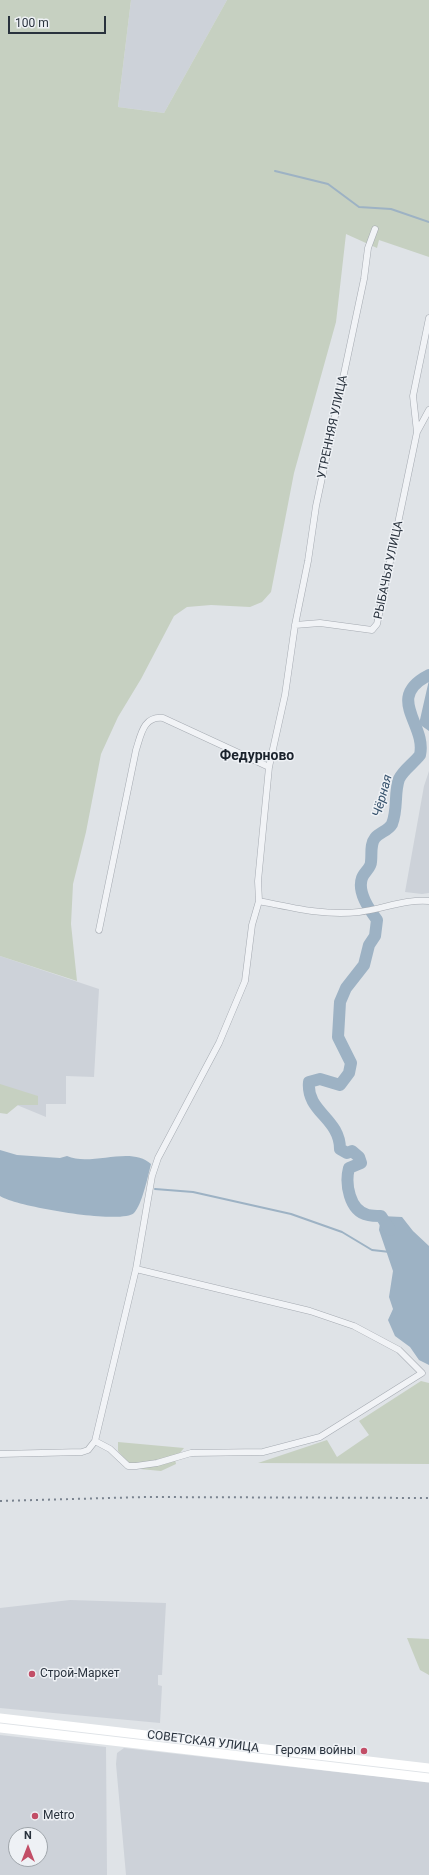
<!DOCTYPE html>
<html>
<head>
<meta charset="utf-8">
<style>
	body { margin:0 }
	#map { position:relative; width:429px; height:1875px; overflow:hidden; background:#dfe3e7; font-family:Roboto,sans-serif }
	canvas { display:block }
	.north { position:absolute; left:8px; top:1827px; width:40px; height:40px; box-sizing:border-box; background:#eef1f5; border:1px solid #9fa5ab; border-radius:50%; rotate:0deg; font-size:11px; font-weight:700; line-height:16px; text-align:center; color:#29323d }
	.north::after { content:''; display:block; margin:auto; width:14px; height:18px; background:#c24e67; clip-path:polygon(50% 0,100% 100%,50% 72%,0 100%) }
	.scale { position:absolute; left:8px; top:16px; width:98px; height:18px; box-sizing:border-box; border:2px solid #29323d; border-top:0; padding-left:5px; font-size:12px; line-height:14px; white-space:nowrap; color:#29323d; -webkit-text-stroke:3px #eef1f5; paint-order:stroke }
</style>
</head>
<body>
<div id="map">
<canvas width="429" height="1875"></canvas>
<div class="north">N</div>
<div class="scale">100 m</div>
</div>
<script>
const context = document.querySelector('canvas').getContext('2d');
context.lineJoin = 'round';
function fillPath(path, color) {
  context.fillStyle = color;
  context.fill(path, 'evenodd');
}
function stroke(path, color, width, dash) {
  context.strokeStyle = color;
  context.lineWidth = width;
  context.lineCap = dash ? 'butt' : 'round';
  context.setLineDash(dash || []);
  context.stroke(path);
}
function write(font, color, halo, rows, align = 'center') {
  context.font = font + ' Roboto,sans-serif';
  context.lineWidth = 3;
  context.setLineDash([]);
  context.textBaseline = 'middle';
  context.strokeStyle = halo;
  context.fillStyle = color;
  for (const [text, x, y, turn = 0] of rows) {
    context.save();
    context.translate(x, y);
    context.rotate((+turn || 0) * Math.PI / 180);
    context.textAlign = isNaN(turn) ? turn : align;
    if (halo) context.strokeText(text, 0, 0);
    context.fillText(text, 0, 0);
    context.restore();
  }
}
const built = new Path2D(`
	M131,0h96l-63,113 -46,-6z
	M429,771v122l-7,1 -17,-2 19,-106z
	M0,956l99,33 -5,88 -28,-1v28h-20v13l-46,-19z
	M70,1600l96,3 -4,72h-4v10l4,1 -2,37 -160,-15v-100z
	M0,1735l106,12 1,128h-107zM16,1835h24v24h-24z
	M124,1748l239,27 66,6v94h-303l-10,-111 1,-11z`);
const green = new Path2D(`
	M0,0h131l-13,107 46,6 63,-113h202v257l-50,-17 -2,8 -31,-14 -10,88 -42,151 -23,119 -9,10 -12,5 -39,-2 -24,2 -13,9 -33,63 -23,38 -17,37 -15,78 -13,52 -2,40 6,57 -77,-25z
	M0,1084l38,12v9h-20l-11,9 -7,-1z
	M421,1381l8,2v81l-171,-1 69,-23 10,17 32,-22 -10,-14z
	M118,1442l66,6 -9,11 1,5 -15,7 -21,-2 -2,-4h-8l-12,-14z
	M407,1638l22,1v36l-9,-5z`);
const water = new Path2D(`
	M429,680v51l-10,-7z
	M0,1150l17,5 43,3 7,-2c24,11 64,-11 84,8 -3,12 -9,41 -17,49 -13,12 -120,-7 -134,-17z
	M381,1216l21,1 11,14 16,15v119l-10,-5 -9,-13 -15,-11 -7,-16 5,-11 -4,-12 4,-26 -14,-41z`);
const stream = new Path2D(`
	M275,171l53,13 31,23 32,2 38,13
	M155,1189l38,3 98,22 51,18 30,18 18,2`);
const river = new Path2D(`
	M390,1230l-9,-14c-4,0 -9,0 -13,-1 -19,-4 -23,-32 -19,-47l12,-5 -2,-6 -7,-6 -5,2 -7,-4c0,-31 -34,-37 -31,-67l11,-3 20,6 9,-12 2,-10 -13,-26 2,-35 6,-14 18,-23 5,-20 6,-9 2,-16c-8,-11 -20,-28 -15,-42 2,-6 9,-10 9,-16 1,-8 -1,-18 4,-24 5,-6 13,-7 17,-14 6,-15 2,-31 7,-45 4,-9 15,-16 21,-24 7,-31 -36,-57 9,-80`);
const street = new Path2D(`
	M417,432l-4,-36 16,-78
	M295,625l25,-2 52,7 5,-6 40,-192 12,-22
	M259,901c34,7 66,15 100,11 24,-3 46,-13 70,-11
	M99,930l37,-180c5,-15 7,-34 27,-32l106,49
	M95,1441l15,8 18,17h8l21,-3 34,-10 72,-1 57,-15 102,-64 -23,-23 -45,-24 -44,-15 -174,-42
	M0,1454l82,-2 6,-2 7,-9 41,-172 16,-93 6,-18 61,-115 26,-62 7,-56 7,-24 -1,-20 11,-114 16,-72 10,-70 13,-64 8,-55 48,-227 4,-31 7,-19`);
const secondary = new Path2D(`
	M0,1718l429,50
	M0,1728l429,50`);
const rail = new Path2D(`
	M0,1501l145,-4 284,1`);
const markers = [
	[32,1674,4,"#c24e67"],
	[364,1751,4,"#c24e67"],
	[35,1816,4,"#c24e67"]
];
const streetNames = [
	["УТРЕННЯЯ УЛИЦА",333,427,-78],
	["РЫБАЧЬЯ УЛИЦА",389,570,-78],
	["СОВЕТСКАЯ УЛИЦА",203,1742,7]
];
const poiNames = [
	["Строй-Маркет",40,1674],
	["Героям войны",356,1751,"right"],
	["Metro",43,1816]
];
const waterNames = [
	["Чёрная",383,796,-75]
];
const quarterNames = [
	["Федурново",257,756]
];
fillPath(built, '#cdd2d9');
fillPath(green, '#c6d0c1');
fillPath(water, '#9db2c4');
stroke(stream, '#9db2c4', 2);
stroke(river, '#9db2c4', 12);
stroke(street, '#a5aab1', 7);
stroke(street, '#f1f3f6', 6);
stroke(secondary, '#fff', 9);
stroke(rail, '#7a838f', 2, [2, 4]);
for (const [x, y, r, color] of markers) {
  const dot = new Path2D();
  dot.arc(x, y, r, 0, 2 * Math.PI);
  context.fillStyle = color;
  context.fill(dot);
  stroke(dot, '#eef1f5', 1.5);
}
write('12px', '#29323d', '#eef1f5', streetNames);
write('12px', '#29323d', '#eef1f5', poiNames, 'left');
write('italic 13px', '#37536d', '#eef1f5', waterNames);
write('bold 14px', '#1b232d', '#eef1f5', quarterNames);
</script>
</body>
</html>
